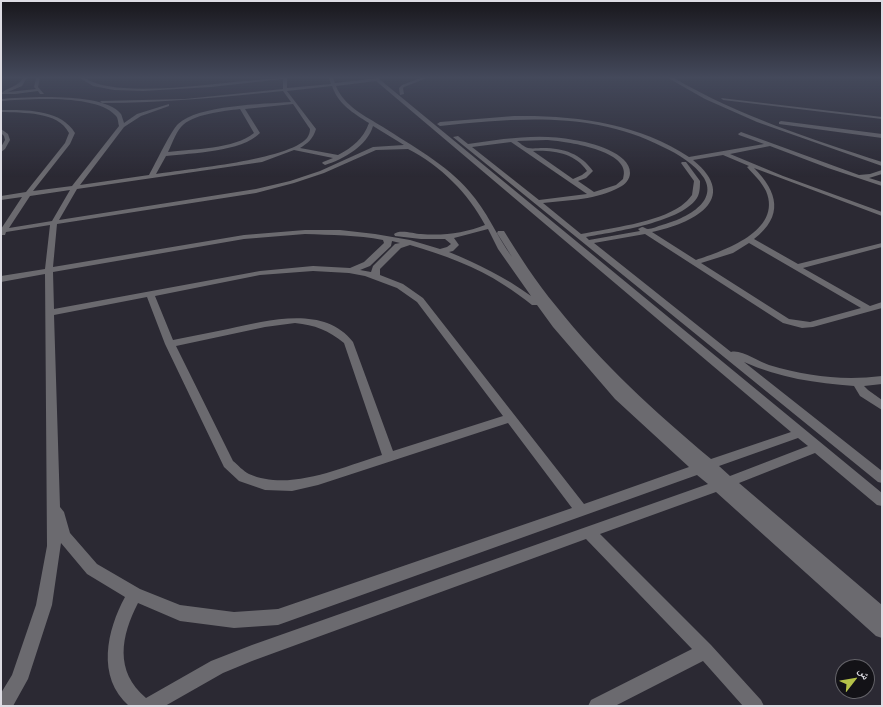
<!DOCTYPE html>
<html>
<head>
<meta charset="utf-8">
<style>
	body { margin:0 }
	#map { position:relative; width:883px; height:707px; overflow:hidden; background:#2b2933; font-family:Helvetica,"Noto Naskh Arabic",sans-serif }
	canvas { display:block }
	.frame { position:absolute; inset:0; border:2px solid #dddce3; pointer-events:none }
	.north { position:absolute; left:835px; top:659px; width:40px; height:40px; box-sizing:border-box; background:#131217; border:1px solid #646369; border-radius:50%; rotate:59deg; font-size:11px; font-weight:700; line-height:16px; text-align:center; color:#dddce3 }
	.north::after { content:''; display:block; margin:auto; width:14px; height:18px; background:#b5c249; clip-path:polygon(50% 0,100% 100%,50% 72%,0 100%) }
</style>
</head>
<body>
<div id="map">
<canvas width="883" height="707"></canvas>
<div class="frame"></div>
<div class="north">ش</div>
</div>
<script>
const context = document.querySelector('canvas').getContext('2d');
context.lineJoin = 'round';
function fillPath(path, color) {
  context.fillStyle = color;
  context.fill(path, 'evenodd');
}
const minor = new Path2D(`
	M23,78h4l-5,8 -14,6 28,-3 -2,-2 2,-9h4l-2,9 6,7h-4l-2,-3 -23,3h-14c4,-6 17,-7 22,-16z
	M85,78c36,24 156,0 202,0v10l44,-4 -2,-6h4l2,5 43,-5 504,415v13l-5,-1 -62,-52 -76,30 143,122v33l-6,-2 -160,-144 -116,42 111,111 50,55 3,6h-21l-40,-45 -88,45h-27l3,-6 101,-51 -106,-110 -334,122 -29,12 -58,33h-36c-33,-29 -22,-76 -4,-109l-38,-23 -26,-31 -9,62 -24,74 -15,27h-12v-13l11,-18 24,-70 11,-59 -2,-272 -44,8v-6l44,-7 5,-44 -44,7 -1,3h-4v-6l21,-32 -21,3v-4l25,-4 39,-49 4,-10c-11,-22 -46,-20 -68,-21v-2c24,0 60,-1 74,23l-5,11 -37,47 39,-5 47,-60c-1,-4 -1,-9 -4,-11 -19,-21 -87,-16 -114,-14v-2c26,-2 103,-7 120,15 1,2 2,6 3,9l13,-9 32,-10v2l-28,10 -17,11 -44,58 69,-10c7,-12 21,-43 29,-51 20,-19 85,-20 113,-22l-8,-11c-61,6 -120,12 -181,12l-2,-2 85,-2 98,-10v-10l-72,8 -68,4 -29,-1 -21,-4 -13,-8zM376,81l415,351 -80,27c-56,-47 -110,-96 -155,-153 -20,-24 -36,-49 -52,-75h-6l-1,2 15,24c-16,-22 -25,-46 -43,-66 -23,-27 -57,-45 -86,-64 -18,-11 -39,-21 -47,-41zM332,86c6,18 21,27 37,37 -6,16 -16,24 -31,32l-38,-7c8,-5 13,-9 16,-19l-29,-38zM293,104l17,25c0,3 -1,6 -3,9 -18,22 -120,31 -151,36l10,-18c25,-3 76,-4 94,-23l-15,-24zM240,109l14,24c-19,16 -62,16 -86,19 4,-8 7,-18 13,-25 11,-13 43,-16 59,-18zM373,126l31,19 -31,2 -53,24 -30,10 -34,8 -197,31 18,-31 185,-27 32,-12 39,8 -10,4 -1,1 3,2c19,-6 42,-19 48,-39zM408,149c33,17 60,44 77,76 -20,8 -42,11 -64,9 -7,0 -21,-5 -27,0l1,2 26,3h24l6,5 -4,3 -7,2 -30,-9 -35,-6 -35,-4h-35l-61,5 -191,32 4,-43 199,-31 38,-10 30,-10 52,-23zM70,190l-18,31 -43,7 21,-32zM488,229l10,20 33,47c-26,-19 -53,-32 -82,-44l4,-1 6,-6 -5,-7zM305,234c26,1 52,1 78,6l1,3 -20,19 -14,6 -37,-2 -53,5 -206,38 -1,-37 191,-33zM392,241l8,2 -5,1 -22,22 -2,6 -11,-2 10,-4 21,-20zM410,245c33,10 66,21 94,40 10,6 19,13 28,20h5l16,22 62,72 74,68 -105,37 -161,-206 -20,-14 -23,-9v-6l21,-21zM313,271l36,2 16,3 32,12 20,14 86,114 -110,35 -40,-109c-29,-38 -87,-21 -125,-13 -18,4 -37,7 -55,11l-18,-44 105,-21zM147,297l18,47 59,123 15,14 26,9 27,1 26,-6 190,-62 64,85 -294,101 -44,3 -54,-7 -40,-16 -43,-25 -27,-31 -6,-21 -4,-5 -6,-192zM295,323c20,2 33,7 49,20l38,112c-40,12 -92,37 -133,19 -6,-3 -11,-9 -16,-13l-57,-115 89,-19zM798,438l10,8 -78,30 -11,-10zM697,475l11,9 -456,161 -41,16 -65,37c-32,-27 -25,-62 -8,-95l42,18 54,7 44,-3z
	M420,78h7l-23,9 -1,1 1,6 -4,1 -1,-7 3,-3z
	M668,78h6c65,38 137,61 208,84v4l-125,-44 -52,-23z
	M721,98l161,19v2l-159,-19z
	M514,116c61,-1 124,7 175,41l75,-13 -25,-9 -1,-1 3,-2 118,43 11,-1 12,-4v4l-13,4 13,4v4l-54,-18 -58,-22 -40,8 53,22 99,36v4l-128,-48c24,24 30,48 0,71l44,25 84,-21v4l-79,21 67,38 12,-4v6l-69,19 -11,1 -19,-5 -138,-89 -51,9 137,109c10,-3 28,10 38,13 38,11 73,16 113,11v8l-18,2 4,4 14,10v10l-22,-14 -6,-10c-38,-3 -75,-8 -110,-24l138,109v12l-4,-1 -425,-345 5,-1 10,8c35,-5 71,-11 106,-4 16,2 57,13 56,33 0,6 -5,12 -10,14 -23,13 -51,13 -77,16l38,31c30,-6 75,-11 100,-28 4,-3 8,-7 11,-11l2,-14 -13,-18 1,-1h4l14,19c0,4 0,11 -2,15 -13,26 -85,36 -112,41l3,3 51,-9 -2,-2 4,-2c2,0 4,2 6,2 4,0 10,-3 14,-4 19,-5 57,-21 42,-47 -9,-14 -26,-24 -41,-31 -70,-36 -147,-29 -223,-21l-3,-2 3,-2zM546,140c18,1 88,10 77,39l-7,6 -22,7 -16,-11 8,-3 7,-7c-12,-17 -29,-23 -50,-23 -4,0 -11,1 -15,0 -4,-1 -8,-5 -11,-7zM511,142l76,52 -48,6 -67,-53zM533,151c20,-1 42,2 54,20l-5,4 -9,4zM723,155l26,11 -2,1c7,8 14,14 19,24 17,40 -43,60 -70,69l-44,-28c39,-8 90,-32 41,-72zM749,243l112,65 -51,14 -21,-3 -88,-56 32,-10z
	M781,121l101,13v4l-103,-14v-2z
	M1,129l7,5 2,6 -5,9 -4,3v-5l4,-7 -1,-4 -3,-3z`);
fillPath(minor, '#6b6a6f');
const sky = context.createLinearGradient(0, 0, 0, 177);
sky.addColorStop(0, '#18171c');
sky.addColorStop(0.44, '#44495b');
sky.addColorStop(1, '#44495b00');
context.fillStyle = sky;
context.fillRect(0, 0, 883, 177);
</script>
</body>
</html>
